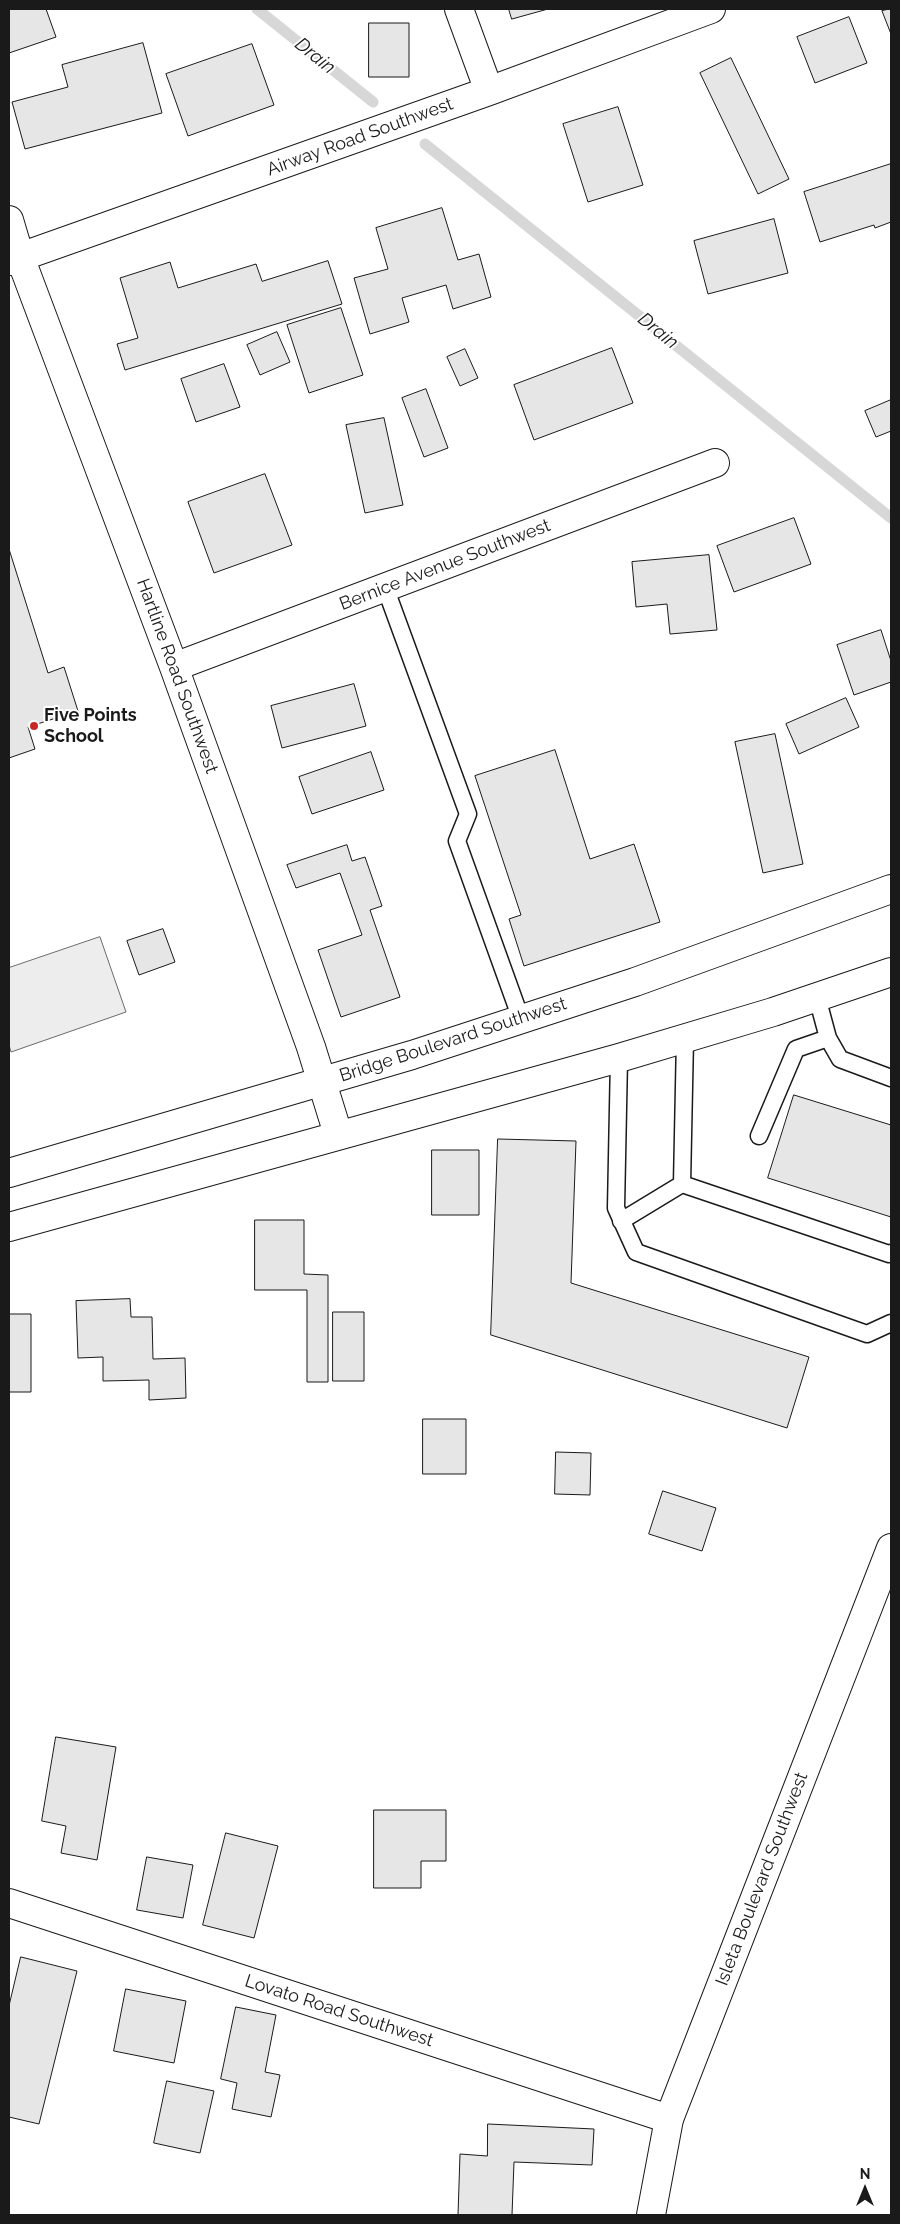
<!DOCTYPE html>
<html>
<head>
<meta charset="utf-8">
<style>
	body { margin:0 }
	#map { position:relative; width:900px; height:2224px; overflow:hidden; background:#fff; font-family:Raleway,sans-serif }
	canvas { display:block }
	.frame { position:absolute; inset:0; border:10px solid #1a1a1a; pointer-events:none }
	.north { position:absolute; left:840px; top:2164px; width:50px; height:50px; -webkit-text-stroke:4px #fff; paint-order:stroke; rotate:0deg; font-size:14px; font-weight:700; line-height:20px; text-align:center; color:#1a1a1a }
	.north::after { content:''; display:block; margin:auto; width:18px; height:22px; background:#1a1a1a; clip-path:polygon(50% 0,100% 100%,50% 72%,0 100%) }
</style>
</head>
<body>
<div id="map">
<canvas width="900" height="2224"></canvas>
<div class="frame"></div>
<div class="north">N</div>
</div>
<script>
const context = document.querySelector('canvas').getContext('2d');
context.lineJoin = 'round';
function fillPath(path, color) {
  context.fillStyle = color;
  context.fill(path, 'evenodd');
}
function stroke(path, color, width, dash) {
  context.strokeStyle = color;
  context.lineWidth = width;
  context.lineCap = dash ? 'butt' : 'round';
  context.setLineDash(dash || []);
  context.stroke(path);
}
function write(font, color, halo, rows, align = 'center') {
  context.font = font + ' Raleway,sans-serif';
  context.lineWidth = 4;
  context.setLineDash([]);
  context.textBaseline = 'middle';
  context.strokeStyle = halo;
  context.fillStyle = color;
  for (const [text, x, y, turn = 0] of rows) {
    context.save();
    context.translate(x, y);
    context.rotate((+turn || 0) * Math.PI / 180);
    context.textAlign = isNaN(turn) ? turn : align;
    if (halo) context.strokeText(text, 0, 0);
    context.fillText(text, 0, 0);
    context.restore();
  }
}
const green = new Path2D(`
	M100,937l26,75 -115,40 -2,-7v-77z`);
const stream = new Path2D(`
	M257,9l116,93
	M425,144l466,374`);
const building = new Path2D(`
	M9,9h37l10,28 -47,16z
	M509,9h39l-36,10z
	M891,9v25l-9,-23z
	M849,17l18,46 -52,20 -18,-46z
	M369,23h40v54h-40z
	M143,43l19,70 -137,36 -13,-47 56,-15 -6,-22z
	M252,44l22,61 -86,31 -22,-62z
	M731,58l58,121 -31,15 -58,-121z
	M618,107l25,78 -55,17 -25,-78z
	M891,164v58l-16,6 -1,-3 -54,17 -16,-50z
	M442,208l16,52 21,-6 12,43 -38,12 -7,-24 -44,13 7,24 -39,12 -16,-56 34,-9 -12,-41z
	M774,219l14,54 -80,21 -14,-53z
	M328,261l14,43 -217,66 -8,-26 21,-6 -18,-60 50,-16 8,26 78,-24 6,17z
	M341,308l22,67 -54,18 -22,-68z
	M277,332l13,30 -30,13 -13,-30z
	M612,348l21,55 -99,37 -20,-55z
	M465,349l13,29 -18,8 -13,-29z
	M224,364l16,43 -44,15 -15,-43z
	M426,389l22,59 -24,9 -22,-59z
	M891,400v31l-15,6 -11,-26z
	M384,418l19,87 -38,8 -19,-88z
	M265,474l27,71 -78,28 -26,-71z
	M794,518l17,46 -77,28 -17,-46z
	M9,549l39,124 16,-6 14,44 -50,16 7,22 -26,9z
	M709,555l8,75 -47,4 -3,-30 -31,3 -4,-45z
	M881,630l10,31v21l-37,13 -17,-50z
	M354,684l12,42 -84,22 -11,-42z
	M846,698l13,29 -60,27 -13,-30z
	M775,734l28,130 -40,9 -28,-131z
	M555,750l35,109 44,-15 26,78 -136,44 -15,-47 12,-4 -46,-139z
	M371,752l13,38 -72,24 -13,-37z
	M347,845l5,16 13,-4 17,49 -12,4 30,87 -59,20 -23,-67 44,-15 -22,-62 -44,15 -9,-23z
	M163,929l12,33 -36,13 -12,-34z
	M794,1095l97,30v92l-123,-39z
	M498,1139l78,2 -5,142 238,74 -22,71 -296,-93z
	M432,1150h47v65h-47z
	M255,1220h49v54l24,1v107h-21v-92h-52z
	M130,1299l1,18h21l1,42 32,-1 1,40 -37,2v-20l-46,1v-24l-25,1 -2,-57z
	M333,1312h31v69h-31z
	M9,1314h22v78h-22z
	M423,1419h43v55h-43z
	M556,1452l35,1 -1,42 -35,-1z
	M663,1491l53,17 -14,43 -53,-17z
	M56,1737l60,10 -19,113 -36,-7 5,-27 -24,-5z
	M374,1810h72v51h-25v27h-47z
	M226,1833l52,13 -24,92 -51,-13z
	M147,1857l46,8 -10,53 -46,-8z
	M21,1957l56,14 -38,153 -30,-7v-111z
	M126,1989l60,12 -12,62 -60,-12z
	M236,2007l40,8 -11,57 15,3 -9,42 -39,-8 5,-26 -16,-4z
	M167,2081l47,10 -14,62 -46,-10z
	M488,2124l106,5 -2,36 -78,-3 -2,53h-54l2,-61 27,2z`);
const service = new Path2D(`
	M385,587l83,227 -11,27 64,178
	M685,1038l-3,146 207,70 2,-1
	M828,1038l12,21 51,19
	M619,1058l-3,150 20,44 231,82 24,-11
	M759,1136l37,-87 32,-11 -11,-41
	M621,1221l61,-37`);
const minor = new Path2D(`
	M459,9l30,82
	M9,220l11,37 154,410 137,380 27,87
	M9,261l480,-170 222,-82
	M174,667l541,-204
	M9,1903l660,216`);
const secondary = new Path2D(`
	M9,1173l403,-118 223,-73 256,-93
	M9,1227l610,-169 154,-46 118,-40
	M651,2215l18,-96 222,-571`);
const markers = [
	[34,726,5,"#c62828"]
];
const streetNames = [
	["Airway Road Southwest",360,137,-20],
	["Bernice Avenue Southwest",445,565,-21],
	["Hartline Road Southwest",177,676,70],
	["Bridge Boulevard Southwest",453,1040,-18],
	["Isleta Boulevard Southwest",762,1879,-69],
	["Lovato Road Southwest",339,2011,18]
];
const poiNames = [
	["Five Points",44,716],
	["School",44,737]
];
const waterNames = [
	["Drain",315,56,39],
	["Drain",658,331,39]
];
fillPath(green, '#ededed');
stroke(green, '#6a6a6a', 1);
stroke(stream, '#d7d7d7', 11);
fillPath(building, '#e6e6e6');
stroke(building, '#1a1a1a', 1);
stroke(service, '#1a1a1a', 19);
stroke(minor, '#1a1a1a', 30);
stroke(secondary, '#1a1a1a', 30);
stroke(service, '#fff', 16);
stroke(minor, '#fff', 28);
stroke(secondary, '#fff', 28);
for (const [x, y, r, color] of markers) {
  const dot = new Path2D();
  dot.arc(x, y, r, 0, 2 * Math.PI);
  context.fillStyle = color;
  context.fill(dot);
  stroke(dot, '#fff', 2);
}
write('18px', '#1a1a1a', '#fff', streetNames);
write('bold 18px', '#1a1a1a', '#fff', poiNames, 'left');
write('italic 19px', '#1a1a1a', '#fff', waterNames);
</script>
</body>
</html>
